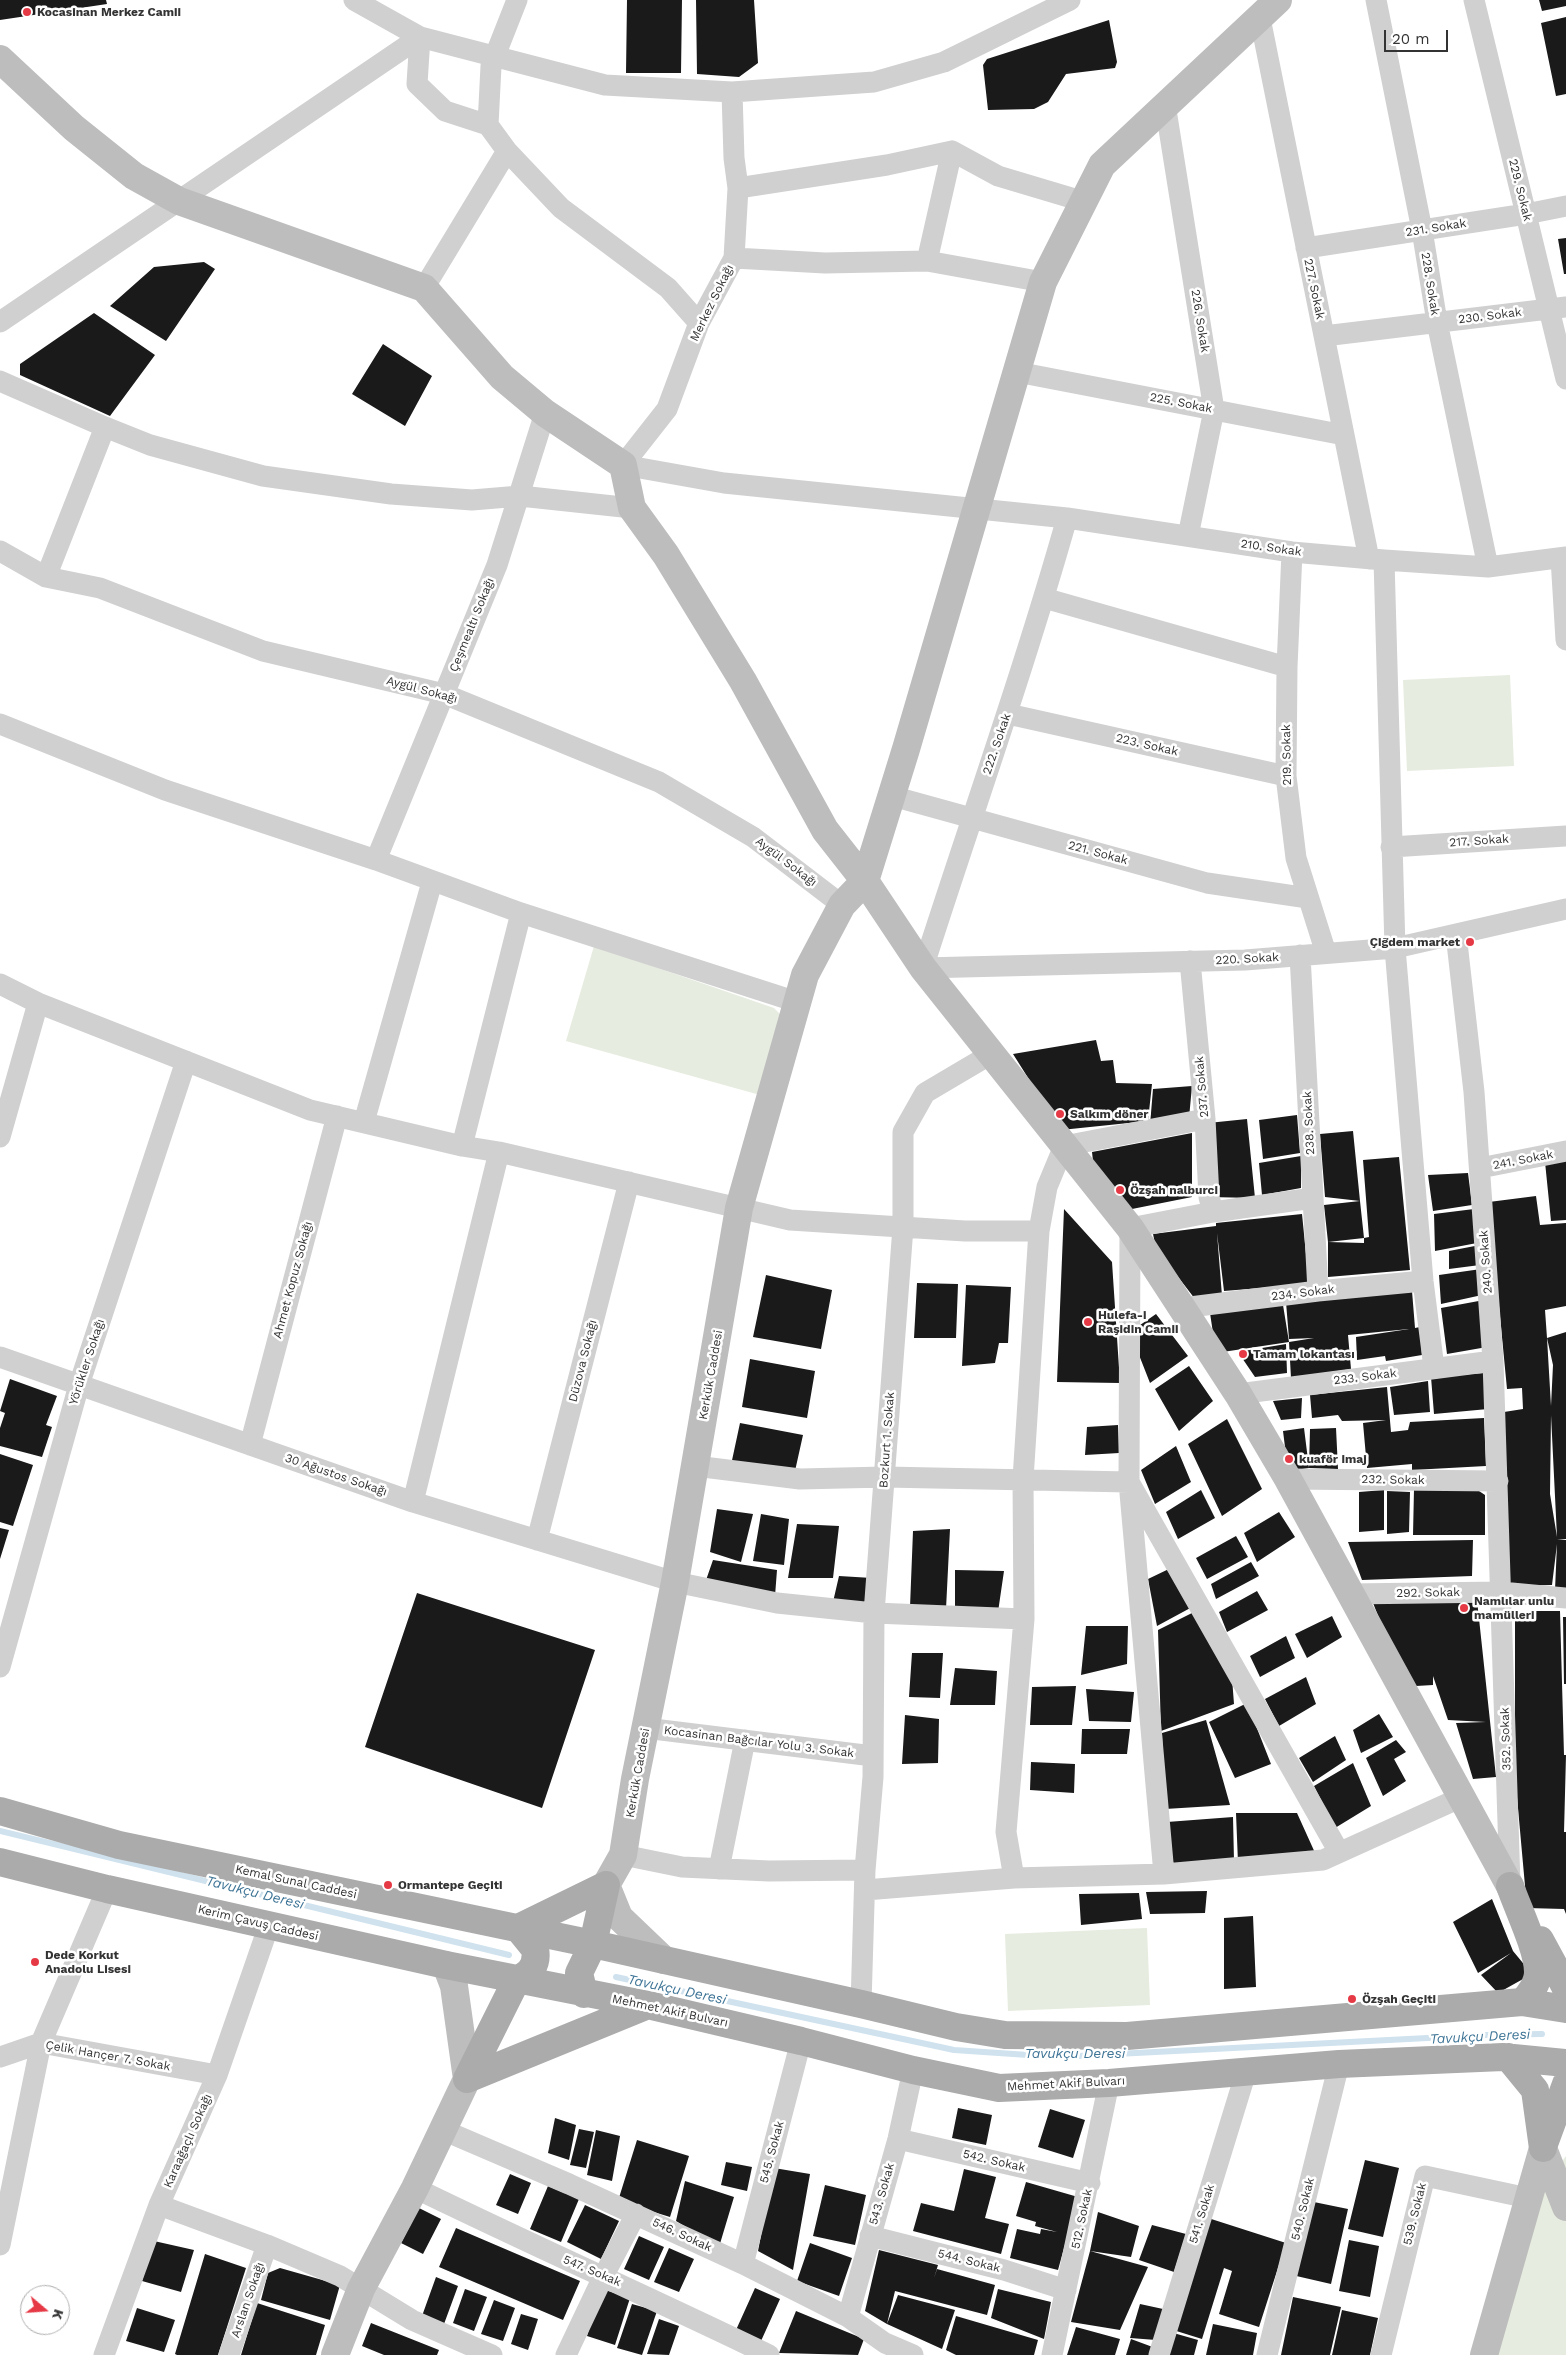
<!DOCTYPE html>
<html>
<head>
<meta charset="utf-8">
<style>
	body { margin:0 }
	#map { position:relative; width:1566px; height:2355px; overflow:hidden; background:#fff; font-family:"Work Sans",sans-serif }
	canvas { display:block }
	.north { position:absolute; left:20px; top:2285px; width:50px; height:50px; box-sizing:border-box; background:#fff; border:1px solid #adadad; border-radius:50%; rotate:108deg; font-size:14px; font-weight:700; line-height:20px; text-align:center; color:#333 }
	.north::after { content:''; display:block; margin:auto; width:18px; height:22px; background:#e63946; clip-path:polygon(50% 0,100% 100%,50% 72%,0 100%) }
	.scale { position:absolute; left:1384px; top:30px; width:64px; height:22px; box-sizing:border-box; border:2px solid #333; border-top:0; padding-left:6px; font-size:15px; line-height:18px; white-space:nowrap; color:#333; -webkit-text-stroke:4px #fff; paint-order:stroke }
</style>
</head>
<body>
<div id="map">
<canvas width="1566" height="2355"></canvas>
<div class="north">K</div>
<div class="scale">20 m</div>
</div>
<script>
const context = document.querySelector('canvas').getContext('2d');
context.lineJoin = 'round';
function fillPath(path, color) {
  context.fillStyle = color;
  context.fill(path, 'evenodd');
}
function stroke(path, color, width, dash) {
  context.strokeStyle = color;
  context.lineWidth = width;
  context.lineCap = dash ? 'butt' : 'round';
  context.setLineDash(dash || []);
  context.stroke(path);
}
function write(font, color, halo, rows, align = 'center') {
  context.font = font + ' "Work Sans",sans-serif';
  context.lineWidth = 5;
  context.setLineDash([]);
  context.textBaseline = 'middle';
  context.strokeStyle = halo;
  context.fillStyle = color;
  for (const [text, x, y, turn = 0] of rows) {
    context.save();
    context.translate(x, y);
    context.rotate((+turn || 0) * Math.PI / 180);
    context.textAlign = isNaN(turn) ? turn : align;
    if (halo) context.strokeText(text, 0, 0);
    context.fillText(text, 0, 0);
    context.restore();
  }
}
const green = new Path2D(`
	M1510,675l4,91 -107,5 -4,-91z
	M594,946l180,62 7,7 -21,80 -194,-54z
	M1147,1928l3,77 -142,6 -3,-77z
	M1566,2156v199h-70l49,-170z`);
const stream = new Path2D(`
	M0,1831l509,124
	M616,1977l338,73 104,7 428,-22 56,-1`);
const building = new Path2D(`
	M0,0h106l1,4 -107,16z
	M627,0h55l-1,73h-55z
	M696,0h58l4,63 -19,14 -42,-3z
	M1539,0h27v6l-24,5z
	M1566,17v77l-10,2 -15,-73z
	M1109,20l8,42 -2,6 -49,6 -18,28 -14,7 -46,1 -5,-45 4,-6z
	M1566,238v36h-2l-6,-35z
	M204,262l11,7 -49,72 -56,-35 44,-39z
	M94,313l61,42 -45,61 -90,-41v-11z
	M383,344l49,32 -27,50 -53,-32z
	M1096,1040l5,21 12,-1 3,23 36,1 -4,37 -87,9 -48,-76z
	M1192,1086l-3,32 -39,7 3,-36z
	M1297,1115l3,38 -37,6 -4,-39z
	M1247,1119l8,79 -46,-1 -1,-74z
	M1353,1131l7,70 -35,-4 -5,-63z
	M1192,1133v64l-65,13 -34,-49 -1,-9z
	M1301,1156v32l-39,7 -3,-32z
	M1399,1157l11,113 -82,7v-35l-4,-37 36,-4 4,37 -36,4 36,1v-5l5,-1 -6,-77z
	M1566,1159v61l-15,1 -6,-59z
	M1468,1173l4,32 -39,6 -5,-36z
	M1536,1196l4,29 26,-2v83l-21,4 2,28 19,-6v207h-9l9,1v50h-11l2,-46 -5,41 -46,1 -2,-174 19,-3 -1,-21 -15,1 -18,-187zM1547,1338l6,27 -2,41zM1551,1415l6,122 -7,-43z
	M1064,1209l48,53 8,121 -63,-1z
	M1474,1209l3,34 -42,8 -1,-37z
	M1302,1214l7,70 -85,7 -7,-58 5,63 -27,3 -39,-51 -3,-14 63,-8v-3z
	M1480,1245v20l-31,4v-18z
	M1481,1269l1,26 -41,9 -2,-29z
	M766,1275l66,15 -11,59 -68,-12z
	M917,1283l41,1 -2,54h-42z
	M966,1285l45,2 -3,56h-9l-4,20 -33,3z
	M1412,1291l3,37 5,-1 2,28 -36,6 -1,-5 -28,4 -1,-23 53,-8 -61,6 3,34 -60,9 -2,-36 -73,11 -6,-40 73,-8 6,37 25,-4 -25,1 -3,-37z
	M1484,1300l3,47 -40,7 -6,-46z
	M1156,1314l32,42 -38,27 -20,-51z
	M1286,1344l1,29 -32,4 -17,-25z
	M750,1359l65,12 -8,47 -65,-11z
	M1189,1366l24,35 -34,30 -24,-42z
	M1485,1373l3,36 -54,5 -3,-37z
	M10,1379l47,17 -11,29 6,2 -10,30 -42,-11v-18l5,-15 -5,-2z
	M1428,1381l2,31 -36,3 -4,-28z
	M1387,1387l4,45 17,-2 2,-8 74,-4 2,48 -74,4v-6l-45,4 -4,-45 23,-3 -44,1 -4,-6 -26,3 -2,-23z
	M1302,1398l-1,20 -20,2 -8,-19z
	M1227,1419l35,70 -40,27 -34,-72z
	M740,1423l63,12 -8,36 -64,-6z
	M1118,1425l1,28 -34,2 2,-28z
	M1304,1428l5,40 -21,3 -5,-40z
	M1336,1428l2,41 -29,-1 1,-39z
	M1176,1446l15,36 -36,22 -14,-34z
	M0,1454l33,11 -20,61 -13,-4z
	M1473,1487l12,8v40h-72l1,-46z
	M1201,1490l14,28 -37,21 -12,-27z
	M1384,1490v40l-25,2v-40z
	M1387,1491l23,1 -1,40 -22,2z
	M717,1509l36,5 -12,48 -31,-10z
	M1279,1512l16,25 -38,25 -13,-29z
	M761,1514l28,5 -5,46 -31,-4z
	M797,1524l42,2 -6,52h-45z
	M0,1528l9,2 -9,29z
	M950,1529l-4,80 -36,-2 3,-76z
	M1236,1536l12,21 -41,22 -11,-21z
	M1473,1540l-1,36 -110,4 -14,-38z
	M713,1560l64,10 -2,26 -70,-13z
	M1251,1562l8,14 -43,23 -5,-15z
	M1173,1567l21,39 -37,20 -9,-47z
	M955,1570l49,1 -6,41 -43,-1z
	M839,1576l33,2 -3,28 -36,-4z
	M1257,1591l11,19 -41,22 -8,-20z
	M417,1593l178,57 -53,158 -177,-61z
	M1477,1600l19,177 -23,2 -17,-56 30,-1 -38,-2 -15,-44v9l-17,1 -25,-38 -18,-45z
	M1515,1611h45l4,144h2l-2,77h2v82l-2,-5 -37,-1 -12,-133z
	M1192,1613l40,65 2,26 -73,27 -3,-101z
	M1332,1616l10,21 -35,21 -12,-24z
	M1563,1617h3v67h-2z
	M1086,1626h42l-1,38 -46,11z
	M1286,1636l9,22 -35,19 -10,-21z
	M912,1653h31l-3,45 -31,-1z
	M955,1668l42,3 -2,34h-45z
	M1306,1677l10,27 -37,22 -14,-27z
	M1076,1686l-4,39h-42l2,-38z
	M1086,1689l48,3 -3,30 -42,-1z
	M1247,1703l24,61 -36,14 -26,-56z
	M1379,1714l14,23 -32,16 -8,-23z
	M905,1715l34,4 -1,44 -36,1z
	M1206,1720l24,85 -65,4 -3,-76z
	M1082,1729h48l-3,25h-46z
	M1335,1736l11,24 -33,22 -14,-24z
	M1396,1740l10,12 -12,7 12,22 -23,15 -17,-38z
	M1031,1762l44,2 -1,29 -44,-3z
	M1353,1763l18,43 -36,22 -21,-42z
	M1236,1813h61l19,42 -78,8z
	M1233,1817l1,44 -64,7 -3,-46z
	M1207,1891l-2,22 -55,1 -4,-22z
	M1139,1893l3,26 -61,6 -2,-31z
	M1492,1899l21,52 19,23 -34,19 -17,-18 30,-22 -33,20 -25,-51z
	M1253,1916l3,71 -32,2v-71z
	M958,2108l34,7 -6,30 -34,-7z
	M1050,2109l35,11 -12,38 -35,-11z
	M555,2118l21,7 -7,35 -21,-7z
	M579,2129l15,3 -8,36 -16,-3z
	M596,2130l24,6 -8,45 -25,-6z
	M637,2140l52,16 -19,61 -52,-16z
	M1365,2160l34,8 -16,69 -35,-8z
	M726,2162l26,5 -5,24 -26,-6z
	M774,2168l36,6 -17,96 -35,-19z
	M964,2169l32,8 -11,41 24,6 -8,30 -88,-23 8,-28 33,8z
	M510,2174l21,9 -13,31 -22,-9z
	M685,2181l49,16 -15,50 -43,-26z
	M1026,2182l52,15 -20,73 -48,-12 7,-29 23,5 1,-5 16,3 -22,-6 1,-4 -20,-6z
	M825,2185l41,10 -11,50 -42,-9z
	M548,2186l31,13 -18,43 -31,-13z
	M1309,2201l39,8 -17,75 -39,-9z
	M585,2205l34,16 -18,38 -34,-17z
	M419,2208l22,11 -18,35 -22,-11z
	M1098,2212l41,14 -8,31 -41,-6z
	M1205,2217l81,26 -27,84 -40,-13 13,-43 -8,-3 -22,71 -32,-10z
	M1152,2225l34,9 -12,38 -35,-12z
	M456,2228l124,53 -17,39 -124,-53z
	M639,2236l25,11 -15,33 -25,-11z
	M1349,2240l30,6 -9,51 -31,-6z
	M154,2241l40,9 -13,42 -39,-11z
	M810,2243l42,15 -13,38 -42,-15z
	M669,2248l25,11 -15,33 -25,-10z
	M879,2250l59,15 -4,13 3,-9 58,16 -8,30 -92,-24 -8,33 11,-29 57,15 -13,39 -55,-25 -22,-13z
	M1090,2251l58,16 -28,63 -49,-8z
	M205,2254l41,14 -28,87h-41l-2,-1z
	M280,2268l60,17 -10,35 -69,-20 7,-27z
	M436,2277l22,9 -14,38 -22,-8z
	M755,2288l25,11 -19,42 -25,-11z
	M465,2289l22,8 -13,34 -21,-8z
	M602,2289l28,9 -15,47 -28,-9z
	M998,2289l53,13 -7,37 -53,-21z
	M1293,2297l48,10 -11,48h-49z
	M494,2300l21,8 -12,33 -22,-7z
	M257,2303l68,22 -9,30h-75z
	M632,2304l25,7 -15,44 -25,-7z
	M1140,2304l23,5 -7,31 -26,-2z
	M137,2308l38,12 -11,32 -38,-11z
	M1342,2310l36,8 -8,37h-38z
	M796,2311l68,28 -6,16 -79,-2z
	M521,2314l17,5 -10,31 -17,-6z
	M956,2316l82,24 -4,15h-78l-10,-5z
	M659,2319l20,7 -10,29 -22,-1z
	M371,2323l68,27 -2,5h-53l-22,-9z
	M1213,2324l44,9 -4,22h-47z
	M1076,2327l44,12 -5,16h-48z
	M1170,2332l28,8 -4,15h-31z
	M1131,2339l27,10 -2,6h-30z`);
const street = new Path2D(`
	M354,0l66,37 185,48 127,7 142,-10 70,-20 126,-62
	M517,0l-26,66 -3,59 19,26 54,57 107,80 31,35
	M1376,0l46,230 15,92 51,245
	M1474,0l92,379
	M1260,18l109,541
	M420,37l-3,47 28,27 43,14
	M732,92l2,66 4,30 -4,70 -35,65 -32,86 -44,56 101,18 343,35 225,34 92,8 104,7 78,-10
	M1165,104l49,306 -26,126
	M738,188l149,-23 65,-14 46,25 87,26
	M1306,248l220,-34 40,-8
	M734,258l91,5 102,-2 116,21
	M927,261l25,-110
	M424,288l83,-137
	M0,322l420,-285
	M1324,336l242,-29
	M1017,372l327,63
	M0,381l105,46 45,18 113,31 128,18 81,6 48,-4 112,12
	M1067,518c-43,152 -96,300 -144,450l322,-8 150,-12 171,-39
	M0,551l46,26 54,11 163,63 181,43 215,88 94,55 89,68
	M1292,552l-5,115 -1,109 10,82 30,95
	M1561,558l5,82
	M1384,560l11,388 28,333 11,87
	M46,577l59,-150
	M1044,598l243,69
	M1008,714l278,62
	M0,724l165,66 211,70 145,53 276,89
	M892,796l315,87 101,15
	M1391,847l175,-11
	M376,860l121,-295 48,-152
	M1456,934l18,158 19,269 17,523
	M1300,955l18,336
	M1190,961l15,158 4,78 4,15
	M0,984l38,19 272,107 152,36 37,6 291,68 175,11h74
	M1205,1119l-141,27 -17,41 -8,44 -16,248 1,140 -18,213 8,46 150,-4 159,-14 139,-63
	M364,1122l68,-240
	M0,1137l38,-134
	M462,1146l59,-233
	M1480,1168l86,-17
	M1182,1308l136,-17 105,-10
	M0,1357l413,145 262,80 102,21 97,10 150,6
	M1238,1394l255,-33
	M250,1445l87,-329
	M695,1466l105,13 85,-2 244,5 210,370
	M1288,1479l210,2
	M413,1502l86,-350
	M537,1540l92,-358
	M1350,1594l151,-2 65,6
	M0,1667l79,-282 107,-324
	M645,1728l228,28
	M623,1855l59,12 87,4 96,-1
	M719,1869l26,-129
	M1164,1874l-35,-392 1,-254 83,-16 100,-14
	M865,1890l149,-12
	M861,2004l4,-134 8,-93 1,-164 29,-386v-95l22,-39 66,-39
	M0,2057l41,-14 176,32
	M443,2130l126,54 174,80 105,53 37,26 28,12
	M898,2139l192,44
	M415,2188c117,57 236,110 354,167
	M159,2205l108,40 73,31 72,44 80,35
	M870,2236l134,34 62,20
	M0,2245l41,-202 66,-154
	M743,2264l58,-223
	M848,2317l50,-178 15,-69
	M104,2355l55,-150 58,-130 52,-150
	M229,2355l38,-110
	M566,2355l37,-78 33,-63
	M1052,2355l57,-272
	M1159,2355l87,-283
	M1267,2355l72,-291
	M1381,2355l44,-179 103,22`);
const secondary = new Path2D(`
	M0,59l74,69 60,48 45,25 245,87 78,89 43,36 78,52 9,43 34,47 77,126 82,149 40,51 58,87 207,260 108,166 50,85 222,407
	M664,1960l-45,-43 -13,-32 17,-30 12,-76 40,-197 64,-374 66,-233 37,-70 23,-24 41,-132 137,-467 59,-117 176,-165
	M1543,2148l23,59
	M335,2355l26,-66 54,-101 52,-109 -13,-93 -8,-21
	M1484,2355l59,-207`);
const primary = new Path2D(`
	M0,1811l119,34 474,99 268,60 95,23 49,8 122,1 395,-34 44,7
	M0,1862l107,27 339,76 202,40 153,36 112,29 86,18 110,-5 230,-19 164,-7 63,6
	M1510,1886c8,23 28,64 28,86 0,11 -8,23 -16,30
	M1540,1940l26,48
	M584,1994l-5,-21 14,-29 13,-59
	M1508,2057l27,33 8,58
	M467,2079l50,-100c13,-4 21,-15 18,-30l-17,-21 88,-43
	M467,2079l181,-74
	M1544,2144l22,-60`);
const markers = [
	[27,12,5,"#e63946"],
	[1470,942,5,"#e63946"],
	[1060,1114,5,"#e63946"],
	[1120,1190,5,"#e63946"],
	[1088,1322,5,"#e63946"],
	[1243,1354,5,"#e63946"],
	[1289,1459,5,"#e63946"],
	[1464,1608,5,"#e63946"],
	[388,1885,5,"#e63946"],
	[35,1962,5,"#e63946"],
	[1352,1999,5,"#e63946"]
];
const poiNames = [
	["Kocasinan Merkez Camii",37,12],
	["Çiğdem market",1460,942,"right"],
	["Salkım döner",1070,1114],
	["Özşah nalburci",1130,1190],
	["Hulefa-i",1098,1315],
	["Raşidin Camii",1098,1329],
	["Tamam lokantası",1253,1354],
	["kuaför imaj",1299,1459],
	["Namlılar unlu",1474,1601],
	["mamülleri",1474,1615],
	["Ormantepe Geçiti",398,1885],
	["Dede Korkut",45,1955],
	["Anadolu Lisesi",45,1969],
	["Özşah Geçiti",1362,1999]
];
const streetNames = [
	["229. Sokak",1520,190,76],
	["231. Sokak",1436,228,-9],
	["228. Sokak",1430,284,81],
	["227. Sokak",1314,289,78],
	["Merkez Sokağı",712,303,-64],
	["230. Sokak",1490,316,-7],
	["226. Sokak",1200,321,81],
	["225. Sokak",1181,403,11],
	["210. Sokak",1271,548,8],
	["Çeşmealtı Sokağı",472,625,-68],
	["Aygül Sokağı",422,690,15],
	["222. Sokak",997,744,-71],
	["223. Sokak",1147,745,13],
	["219. Sokak",1287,755,-91],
	["217. Sokak",1479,841,-4],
	["221. Sokak",1098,853,15],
	["Aygül Sokağı",786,862,37],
	["220. Sokak",1247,959,-3],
	["237. Sokak",1202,1087,-95],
	["238. Sokak",1309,1123,-93],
	["241. Sokak",1523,1160,-11],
	["240. Sokak",1486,1262,-94],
	["Ahmet Kopuz Sokağı",293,1280,-75],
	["234. Sokak",1303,1293,-7],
	["Düzova Sokağı",583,1361,-76],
	["Yörükler Sokağı",87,1362,-72],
	["Kerkük Caddesi",711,1375,-80],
	["233. Sokak",1365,1377,-7],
	["Bozkurt 1. Sokak",887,1440,-86],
	["30 Ağustos Sokağı",336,1475,19],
	["232. Sokak",1393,1480,1],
	["292. Sokak",1428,1593,-1],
	["352. Sokak",1506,1739,-92],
	["Kocasinan Bağcılar Yolu 3. Sokak",759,1742,7],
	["Kerkük Caddesi",638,1773,-80],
	["Kemal Sunal Caddesi",296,1882,12],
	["Kerim Çavuş Caddesi",258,1923,13],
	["Mehmet Akif Bulvarı",670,2011,12],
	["Çelik Hançer 7. Sokak",108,2056,10],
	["Mehmet Akif Bulvarı",1066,2084,-3],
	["Karaağaçlı Sokağı",188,2141,-66],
	["545. Sokak",772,2152,-75],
	["542. Sokak",994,2161,13],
	["543. Sokak",882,2194,-74],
	["540. Sokak",1303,2209,-76],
	["541. Sokak",1202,2214,-73],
	["539. Sokak",1415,2214,-76],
	["512. Sokak",1082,2219,-78],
	["546. Sokak",682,2235,25],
	["544. Sokak",969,2261,14],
	["547. Sokak",592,2271,23],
	["Arslan Sokağı",248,2300,-71]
];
const waterNames = [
	["Tavukçu Deresi",255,1893,14],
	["Tavukçu Deresi",677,1990,12],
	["Tavukçu Deresi",1480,2037,-3],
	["Tavukçu Deresi",1075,2054]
];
fillPath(green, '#e6ecdf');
stroke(stream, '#cfe2ee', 6);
fillPath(building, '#1a1a1a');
stroke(street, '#d0d0d0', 21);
stroke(secondary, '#bdbdbd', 28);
stroke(primary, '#ababab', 28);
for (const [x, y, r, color] of markers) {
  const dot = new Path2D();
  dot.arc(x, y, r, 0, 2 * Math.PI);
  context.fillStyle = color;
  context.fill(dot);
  stroke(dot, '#fff', 2);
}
write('bold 12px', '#333', '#fff', poiNames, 'left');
write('12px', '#333', '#fff', streetNames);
write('italic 14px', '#3f7597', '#fff', waterNames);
</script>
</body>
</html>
